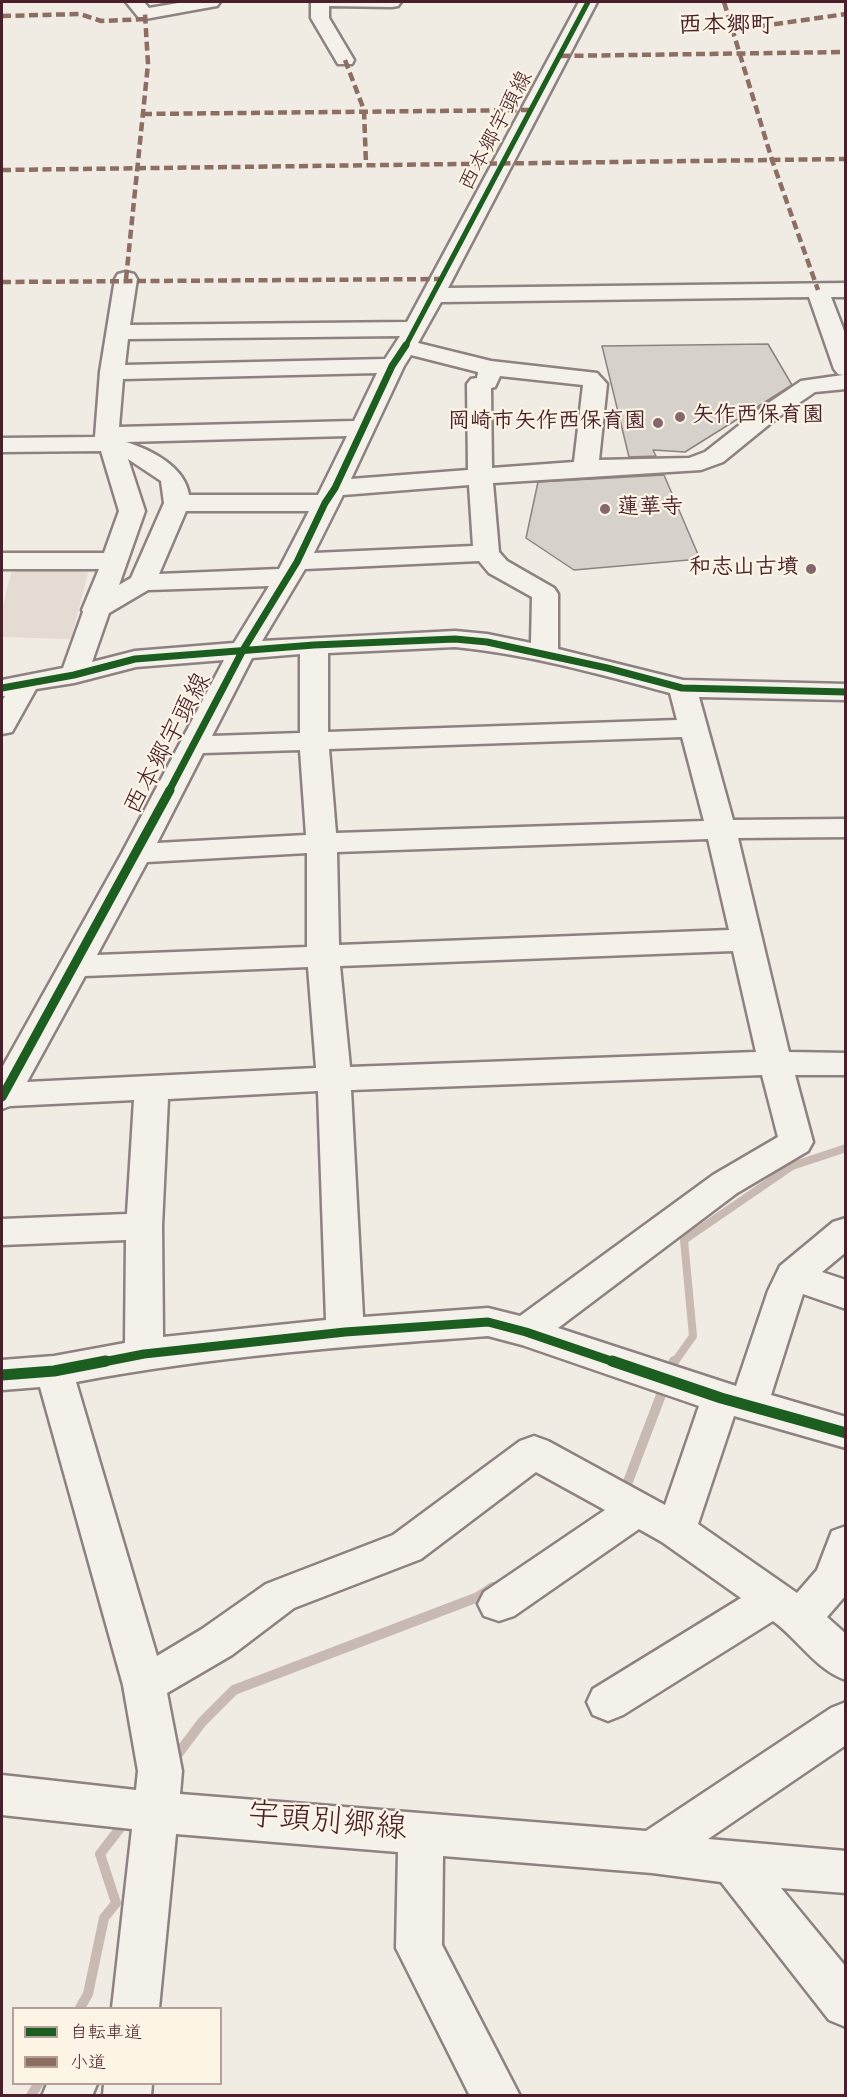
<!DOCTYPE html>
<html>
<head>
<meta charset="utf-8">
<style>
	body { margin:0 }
	#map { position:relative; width:847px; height:2097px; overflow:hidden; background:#f0ebe3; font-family:"Indie Flower","Klee One",sans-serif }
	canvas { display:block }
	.frame { position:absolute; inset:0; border:3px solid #4a1f2b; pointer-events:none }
	.legend { position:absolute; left:12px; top:2007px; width:210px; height:78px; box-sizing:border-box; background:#fcf5e5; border:2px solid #b59f9b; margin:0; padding:8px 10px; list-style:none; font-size:18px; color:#4a1f2b }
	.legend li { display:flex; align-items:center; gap:12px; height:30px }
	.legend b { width:30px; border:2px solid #b59f9b }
</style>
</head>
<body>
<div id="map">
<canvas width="847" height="2097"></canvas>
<div class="frame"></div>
<ul class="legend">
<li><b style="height:8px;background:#1b5e20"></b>自転車道</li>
<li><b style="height:8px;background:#8d6e63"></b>小道</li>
</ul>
</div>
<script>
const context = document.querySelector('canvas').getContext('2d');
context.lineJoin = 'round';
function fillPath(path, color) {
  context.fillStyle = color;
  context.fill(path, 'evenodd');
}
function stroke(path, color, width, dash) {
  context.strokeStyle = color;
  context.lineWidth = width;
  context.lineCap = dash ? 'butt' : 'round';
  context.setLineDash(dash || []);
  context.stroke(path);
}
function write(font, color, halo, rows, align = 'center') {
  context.font = font + ' "Indie Flower","Klee One",sans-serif';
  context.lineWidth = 4.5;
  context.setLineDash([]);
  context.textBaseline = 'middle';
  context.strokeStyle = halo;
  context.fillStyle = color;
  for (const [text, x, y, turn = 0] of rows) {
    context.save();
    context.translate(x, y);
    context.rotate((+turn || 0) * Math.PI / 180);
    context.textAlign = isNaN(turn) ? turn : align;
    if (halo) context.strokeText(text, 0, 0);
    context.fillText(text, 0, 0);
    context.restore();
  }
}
const green = new Path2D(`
	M89,569l-18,70 -69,-2v-28l10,-39z`);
const streamFar1 = new Path2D(`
	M674,1363l19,-27 -9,-96 108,-74 54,-18`);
const stream = new Path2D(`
	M624,1492l50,-131
	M172,1762l30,-40 32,-32 244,-93 15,-10
	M80,2008l8,-14 16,-76 12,-15 -16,-49 27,-35
	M31,2096l7,-12`);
const building = new Path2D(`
	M768,344l24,41 -107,67 -32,-2 3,6 -27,1 -27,-111z
	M664,475l36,84 -126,11 -48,-32 12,-56z`);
const minor = new Path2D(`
	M126,2h18l5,6 35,-6h36l-3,4 -6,1 -66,12 -6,-1z
	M311,2h90l-3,4 -6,1 -63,-1v12l25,42 -2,4h-14l-27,-46z
	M579,2h18l-149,286 398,-5v14h-15l15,39v53l-31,3 -38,26 -54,44 -22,8 -208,13 6,69 8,9 47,27 4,6v55l125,31 163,4v16l-147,-3 34,123 113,-1v18l-108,1 51,214 57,1v22h-51l18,67 -5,9 -71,42 -179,135 178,58 32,-95 12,-25 53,-44 13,-4v34l-24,20 24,8v29l-43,-15 -32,101 75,22v31l-112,-32 -36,108 99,69 20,-23 15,-39 14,-5v69l-19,22 19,17v46c-30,-10 -48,-41 -73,-59l-150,94 -15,6 -15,-6 -6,-13 6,-13 148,-91 -79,-56 -23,-13 -125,87 -15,5 -15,-5 -6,-12 6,-12 121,-82 -69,-38 -115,87 -127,49 -62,47 -65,38 15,78 -2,23 466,37 185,-123 15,-6v43l-138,94 138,12v42l-65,-5 65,79v60l-17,-7 -108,-138 -69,-9 -209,-17 -1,89 78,151h-50l-74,-148 2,-96 -222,-18 -17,174h-47l20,-179 -130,-14v-40l134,15 2,-19 -15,-86 -83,-298 -38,3v-30l52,-4 71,-13 1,-103 -124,5v-26l125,-5 7,-114 -124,6 -8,3v-41l120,-215 102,-193 -88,7 -62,16 -38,6 -24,43 -10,2v-33l3,-5h-3v-16l61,-12 20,-56 -1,-2 17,-41h-97v-16h102l15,-42 -18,-60 -99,1v-14l93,-1 5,-65 15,-93 3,-5 8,-2 8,2 3,5 -7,46 277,-3zM809,297l25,72 4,5 5,1 -42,6 -40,27 -56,44 -16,6 -90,2 8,-76 -10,-11 -106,-12 -73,-18 23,-41zM400,336l-15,23 -260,6 3,-26zM411,355l67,17 -1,6 -6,1 -4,5 1,86 -117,9 53,-113zM377,373l-23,48 -235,6 4,-48zM500,376l83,9 -9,77 -82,6 -1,-80 4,-1zM347,436l-29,59h-129c-4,-28 -37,-45 -63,-53zM128,459l33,22 3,22 -33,75 -12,7 26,-74zM469,485l4,61 -159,7 29,-58zM186,511h123l-30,58 -120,5zM479,561l10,12 43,24 -1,46 -44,-9 -32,-3 -193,10 43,-72zM269,586l-35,57 -99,8 -43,11 17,-49 39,-23zM455,647c73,7 144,27 215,46l7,27 -349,12v-79zM300,654v79l-88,3 40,-78zM682,737l22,84 -368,12 -7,-84zM300,750l6,85 -149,8 46,-90zM708,839l21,91 -390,15 -2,-93zM307,853v94l-210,8 50,-93zM733,951l23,101 -406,15 -10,-101zM308,967l8,101 -289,14 58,-106zM762,1075l16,62 -65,38 -193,141 -32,-8 -125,9 -12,-227zM318,1091l8,229 -163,17 -1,-111 6,-127zM488,1336l34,9 177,61 -34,99 -117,-64 -14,-5 -14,5 -127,94 -127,49 -64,45 -45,27 -81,-274c136,-26 274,-36 412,-46z
	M47,2084h50l-5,12h-50z
	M104,2084h48l-1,12h-48z`);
const quiet = new Path2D(`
	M724,2l48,158 46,130
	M2,16l78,-2 21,7 45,-2
	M734,30l112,-16
	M561,56l285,-4
	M345,60l19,50 2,54
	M143,114l387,-4
	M2,170l844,-11
	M126,279l22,-215 -3,-50
	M2,282l439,-3`);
const cyclewayFar3 = new Path2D(`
	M405,347l183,-345`);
const cyclewayFar2 = new Path2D(`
	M2,688l72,-13 61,-16 179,-14 141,-6 32,3 120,26 75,20 164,4
	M169,791l74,-141 54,-88 28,-59 10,-15 57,-122 14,-21`);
const cyclewayFar1 = new Path2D(`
	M2,1097l168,-307
	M98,1363l46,-9 201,-22 143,-10 38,10 91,31`);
const cycleway = new Path2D(`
	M612,1361l109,37 125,35
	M2,1375l52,-4 52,-10`);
const markers = [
	[680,417,6,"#84666b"],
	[658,423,6,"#84666b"],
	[605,509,6,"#84666b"],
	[811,569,6,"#84666b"]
];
const farStreetnames = [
	["西本郷宇頭線",498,132,-62]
];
const farPoinames = [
	["矢作西保育園",692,417],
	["岡崎市矢作西保育園",646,423,"right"],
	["蓮華寺",617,509],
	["和志山古墳",799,569,"right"]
];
const farQuarternames = [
	["西本郷町",726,28]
];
const streetNames = [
	["西本郷宇頭線",170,745,-62]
];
const nearStreetnames = [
	["宇頭別郷線",327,1825,5]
];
fillPath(green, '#e4dbd2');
stroke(streamFar1, '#c9b9b3', 8);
stroke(stream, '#c9b9b3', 10);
fillPath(building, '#d7d1cc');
stroke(building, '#8d8281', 1.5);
stroke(minor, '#8d8281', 5);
fillPath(minor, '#f4f1eb');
stroke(quiet, '#8d6e63', 4.5, [9, 4.5]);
stroke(cyclewayFar3, '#1b5e20', 5);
stroke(cyclewayFar2, '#1b5e20', 7);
stroke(cyclewayFar1, '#1b5e20', 9);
stroke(cycleway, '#1b5e20', 11);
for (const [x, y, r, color] of markers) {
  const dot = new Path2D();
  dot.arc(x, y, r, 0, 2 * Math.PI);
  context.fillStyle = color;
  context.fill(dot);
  stroke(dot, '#fcf5e5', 2);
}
write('22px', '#4a1f2b', '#fcf5e5', farStreetnames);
write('bold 22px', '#4a1f2b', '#fcf5e5', farPoinames, 'left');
write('bold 24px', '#4a1f2b', '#fcf5e5', farQuarternames);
write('26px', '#4a1f2b', '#fcf5e5', streetNames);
write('32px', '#4a1f2b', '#fcf5e5', nearStreetnames);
</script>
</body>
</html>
